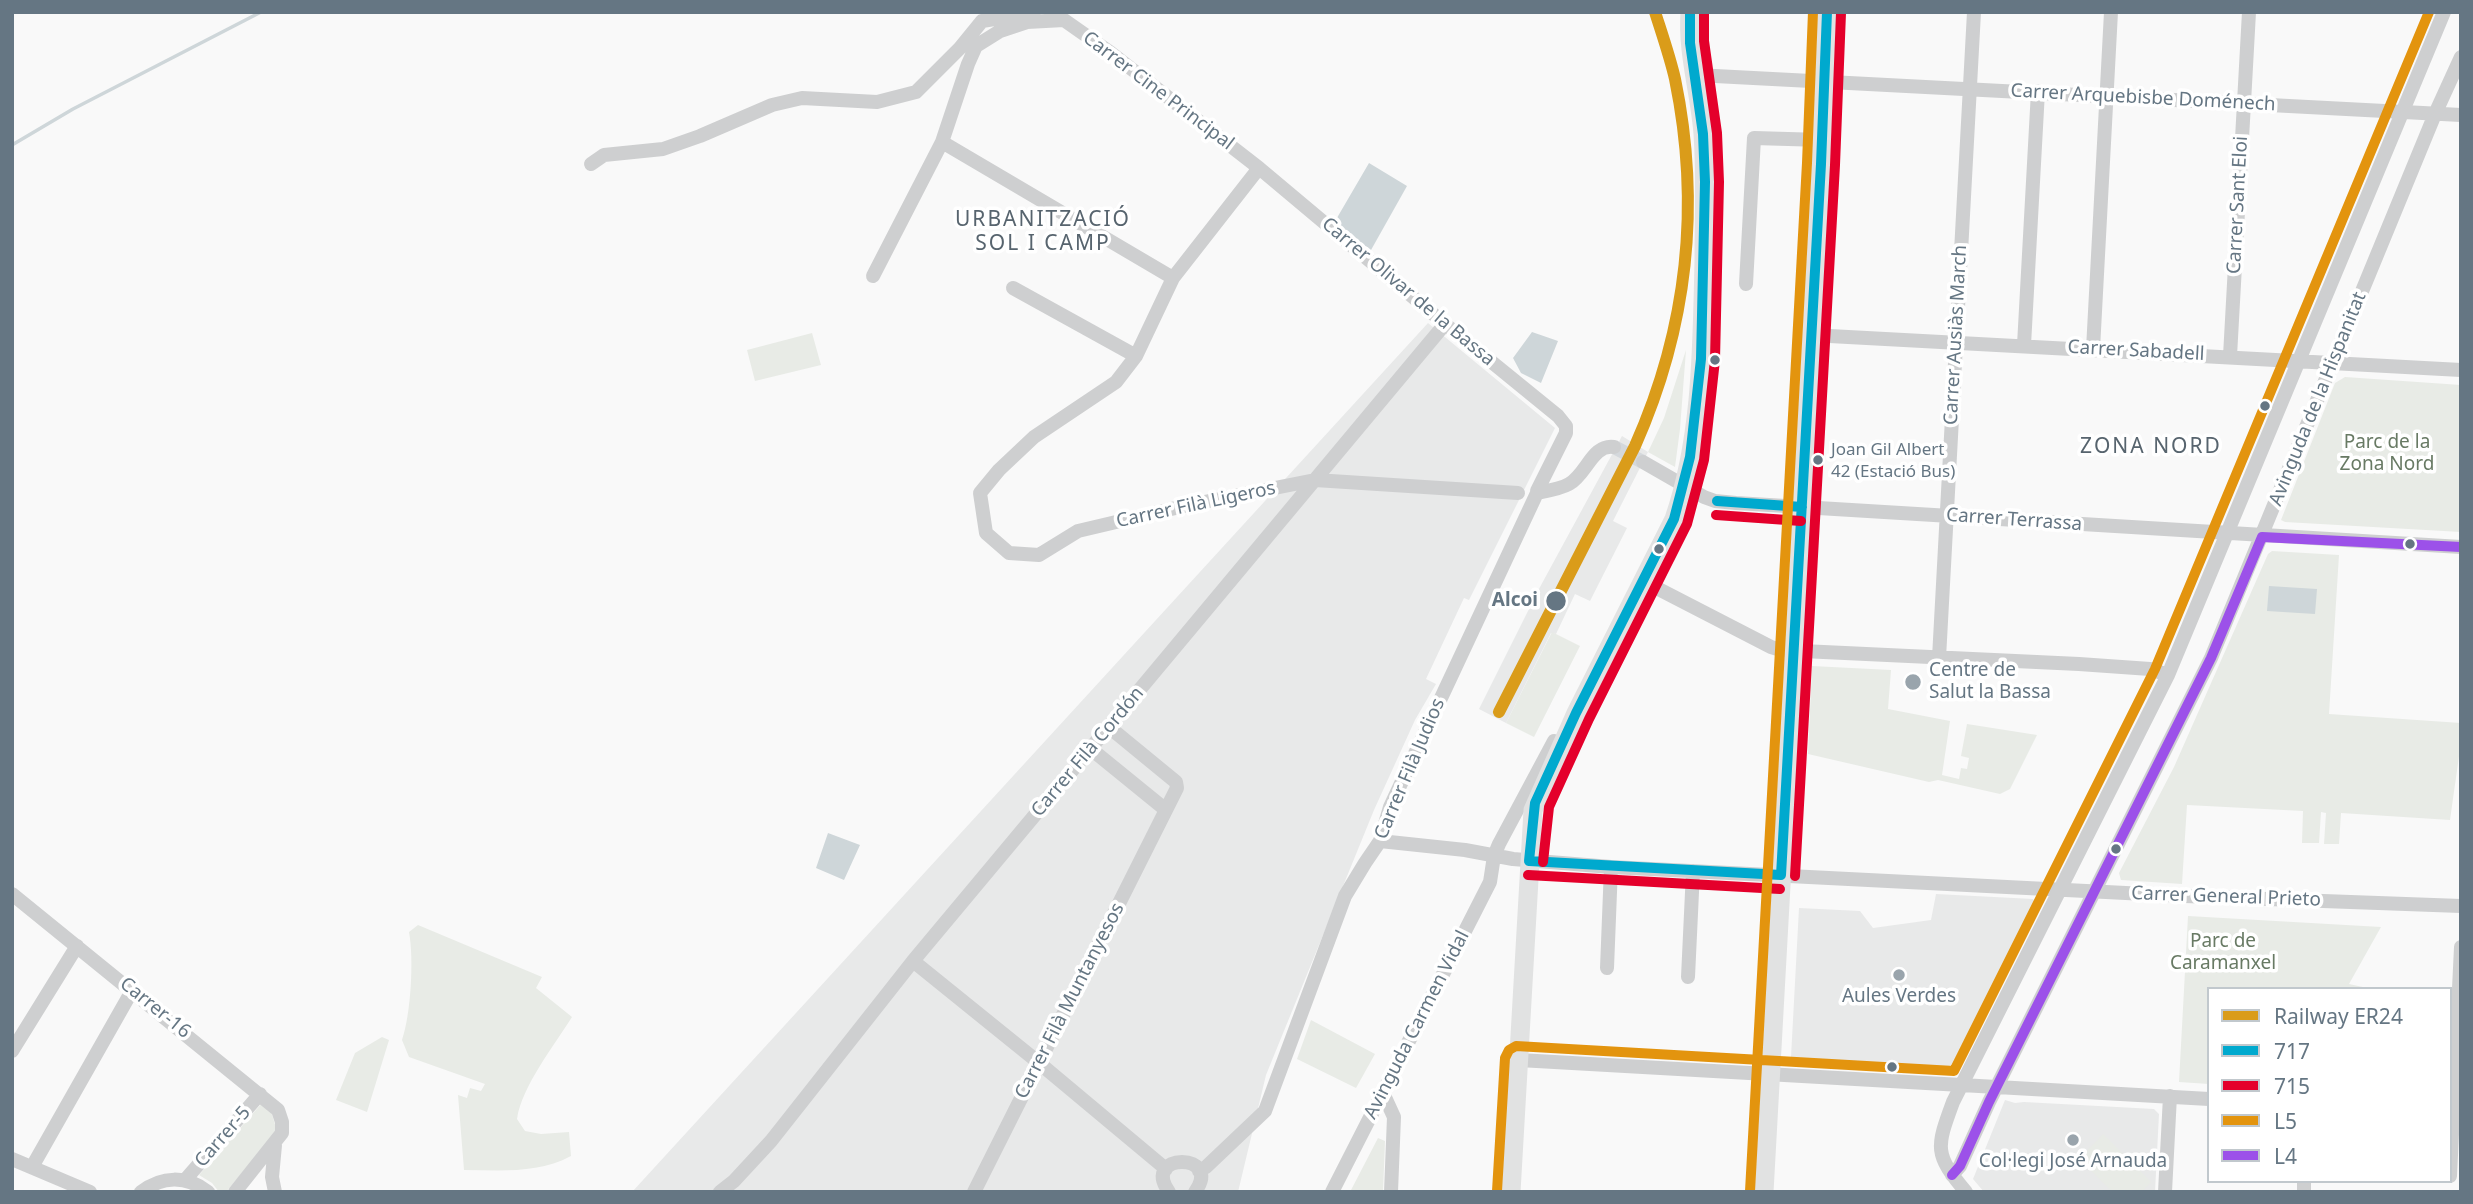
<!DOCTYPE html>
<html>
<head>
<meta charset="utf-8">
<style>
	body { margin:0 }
	#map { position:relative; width:2473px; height:1204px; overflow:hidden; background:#f9f9f9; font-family:"Noto Sans",sans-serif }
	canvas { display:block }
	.frame { position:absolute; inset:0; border:14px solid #657683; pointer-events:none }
	.legend { position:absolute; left:2207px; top:987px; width:245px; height:196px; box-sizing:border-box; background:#fff; border:2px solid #c1c8cd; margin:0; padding:9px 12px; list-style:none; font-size:21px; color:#657683 }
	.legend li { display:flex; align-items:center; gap:14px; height:35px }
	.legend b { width:35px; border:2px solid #c1c8cd }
</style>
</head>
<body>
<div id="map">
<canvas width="2473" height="1204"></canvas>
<div class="frame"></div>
<ul class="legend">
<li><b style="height:9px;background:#da9c1a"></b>Railway ER24</li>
<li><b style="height:9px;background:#00a9ce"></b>717</li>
<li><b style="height:9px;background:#e4002b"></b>715</li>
<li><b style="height:9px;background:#e3940e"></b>L5</li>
<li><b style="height:9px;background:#9c51e9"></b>L4</li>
</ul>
</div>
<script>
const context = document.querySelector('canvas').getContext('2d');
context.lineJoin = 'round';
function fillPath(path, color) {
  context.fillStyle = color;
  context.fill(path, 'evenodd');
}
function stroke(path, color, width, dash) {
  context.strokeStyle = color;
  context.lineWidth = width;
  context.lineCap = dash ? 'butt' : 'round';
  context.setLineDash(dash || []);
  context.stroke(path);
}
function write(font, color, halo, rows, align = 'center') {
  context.font = font + ' "Noto Sans",sans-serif';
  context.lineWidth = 7;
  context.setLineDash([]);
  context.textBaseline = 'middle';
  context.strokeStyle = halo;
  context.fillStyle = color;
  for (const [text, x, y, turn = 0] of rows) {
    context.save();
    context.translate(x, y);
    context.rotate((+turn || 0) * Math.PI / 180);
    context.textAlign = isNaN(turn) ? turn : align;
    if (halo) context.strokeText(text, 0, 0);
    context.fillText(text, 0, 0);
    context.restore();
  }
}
const built = new Path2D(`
	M1428,323l127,105 -86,172 -5,-2 -38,81 10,5 -21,36 -41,90 -108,265 -28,117h-606z
	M1622,436l26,16 -35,69 14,7 -37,73 -15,-7 -19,40 -5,-1 -45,90 -27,-14 61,-122z
	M1936,894l97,5 5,7 -81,161 -7,4 -148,-8 -11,-6 8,-149 61,3 13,17 58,-8z
	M2005,1100l10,3 9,-1 130,7 5,5 -4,78h-171l-11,-13z`);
const green = new Path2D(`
	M812,333l9,32 -66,16 -8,-31z
	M1686,350l-6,79 -5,38 -27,-15 16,-34z
	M2345,377l116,8v147l-176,-10 -4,-2 54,-137z
	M2272,551l67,4 -10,159 132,9v19l-11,78 -109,-7 -2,31h-15l2,-31 -5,-1 -2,31h-17l1,-32 -116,-6 -5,79 -61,-4 -2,-7 55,-106 94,-213z
	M1552,632l28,14 -46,91 -28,-14z
	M1812,666l79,4 -3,39 62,12 -8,54 17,4 2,-11 6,1 2,-11 -8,-2 6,-32 70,11 -27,54 -10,5 -62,-14 -9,2 -121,-28z
	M2188,916l193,11 -32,57 23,5h-163v95l-30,-2z
	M418,925l124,52 -6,11 36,29c-18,29 -50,69 -55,102l8,12 16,3 28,-2 2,24c-33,18 -70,14 -107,14l-6,-75 9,3 3,-10 11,3 4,-7 -76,-27 -7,-17c9,-26 12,-81 7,-108z
	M1311,1020l64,34 -19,34 -59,-29z
	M382,1037l7,3 -22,72 -31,-12 19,-47z
	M262,1103l8,5 7,23 -51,61h-7l-7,-9 -13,-8z
	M2103,1134l48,48 -9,10h-29l-34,-33z
	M1378,1138l7,3 -2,51h-33z`);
const water = new Path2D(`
	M1369,163l38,23 -36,64 -37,-27z
	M1532,332l26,9 -17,42 -20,-10 -8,-15z
	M2269,586l48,3 -2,25 -48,-3z
	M828,833l32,12 -16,35 -28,-12z`);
const stream = new Path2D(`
	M12,145l61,-36 188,-97`);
const minorTunnel = new Path2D(`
	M1614,447l29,15`);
const minor = new Path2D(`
	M1696,75l765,40
	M942,142l231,136
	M591,164l13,-9 59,-6 37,-13 72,-31 30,-7 75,4 39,-10 44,-44 22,-27 37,-6 15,2
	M1259,168l-86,110 -37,78 -20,26 -82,55 -35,33 -19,23 6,40 23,20 30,2 39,-24 106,-25 131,-26 203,13
	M873,276l69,-134 26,-78 8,-18 24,-15 27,-9 37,-2 47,33 148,115 186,156 113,92 8,10v7l-29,58
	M1746,284l8,-146 68,2
	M1013,288l123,68
	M1811,335l650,35
	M2024,345l14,-254
	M2093,349l18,-337
	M2230,356l19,-344
	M1643,462l61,35 11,4 21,2 725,44
	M1537,493c10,-2 23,-4 32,-9 18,-10 23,-40 45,-37
	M1643,581l128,66 10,3 298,14 71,5 18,6
	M1939,658l35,-646
	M1091,749l75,61
	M1380,841l85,9 48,9 98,8 574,29 276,10
	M12,894l266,216 4,12v11l-47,59
	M913,961l125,101 128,107
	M1607,968l4,-101
	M1688,977l5,-106
	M12,1051l65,-105
	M1519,1060l690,39
	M1383,1093l11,24 -3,75
	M275,1145l-3,32 3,15
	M12,1159l78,33
	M32,1167l101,-178
	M1199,1171l7,-4 59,-56 80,-215 20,-33 15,-22 10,-34 147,-314
	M1952,1175l8,-9 29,-64 222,-444 224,-544 26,-57
	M2450,1176l11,-229
	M185,1180l75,-86
	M141,1192c21,-16 45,-17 67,0
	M720,1192l14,-11 37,-40 142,-180 532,-637
	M974,1192l203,-404 -1,-6 -67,-55
	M1169,1192c-29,-40 55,-40 26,0
	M1332,1192l158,-310 4,-26 5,-12 55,-103
	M1966,1192c-32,-38 -30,-44 -13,-90l215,-427 276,-663
	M2165,1192l5,-96
	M2304,1192v-11`);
const major = new Path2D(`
	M1511,1192l22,-382 43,-97 98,-194c28,-81 28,-172 30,-258 0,-42 2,-85 -1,-127 -3,-41 -16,-81 -13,-122
	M1764,1192l57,-1028 6,-152`);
const bus1 = new Path2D(`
	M1717,501l85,6
	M1529,861l6,-58 41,-90 98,-194 16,-62 11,-98 4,-177 -2,-48 -13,-91v-31
	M1529,861l252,14
	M1781,875l40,-711 6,-152`);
const bus2 = new Path2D(`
	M1716,515l85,6
	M1543,862l6,-55 40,-88 98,-195 17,-64 11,-100 4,-178 -2,-49 -13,-92v-29
	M1528,875l252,14
	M1795,876l40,-711 6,-152`);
const bus3 = new Path2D(`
	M1497,1191l8,-133 4,-8 7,-4 438,25 201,-402 274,-657
	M1750,1191l57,-1028 6,-151`);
const bus4 = new Path2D(`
	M2262,537l199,10
	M1952,1175l8,-9 29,-64 222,-444 51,-121`);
const rail1 = new Path2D(`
	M1499,712l136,-266c52,-117 66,-241 40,-367 -5,-22 -13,-45 -20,-67`);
const markers = [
	[1715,360,6,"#657683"],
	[2265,406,6,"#657683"],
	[1818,460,6,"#657683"],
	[2410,544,6,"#657683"],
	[1659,549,6,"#657683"],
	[1556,601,11,"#657683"],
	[1913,682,9,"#99a4ac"],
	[2116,849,6,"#657683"],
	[1899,975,7,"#99a4ac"],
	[1892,1067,6,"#657683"],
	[2073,1140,7,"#99a4ac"]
];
const busNames = [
	["Joan Gil Albert",1831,450],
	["42 (Estació Bus)",1831,472]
];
const streetNames = [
	["Carrer Cine Principal",1158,91,37],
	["Carrer Arquebisbe Doménech",2143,98,3],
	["Carrer Sant Eloi",2238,205,-87],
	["Carrer Olivar de la Bassa",1408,292,40],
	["Carrer Ausiàs March",1956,335,-87],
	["Carrer Sabadell",2136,351,3],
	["Avinguda de la Hispanitat",2318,399,-68],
	["Carrer Filà Ligeros",1196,505,-12],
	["Carrer Terrassa",2014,520,4],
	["Carrer Filà Cordón",1088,752,-50],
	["Carrer Filà Judios",1410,769,-67],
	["Carrer General Prieto",2226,897,2],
	["Carrer Filà Muntanyesos",1070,1001,-63],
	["Carrer-16",155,1008,39],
	["Avinguda Carmen Vidal",1417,1025,-63],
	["Carrer-5",223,1137,-49]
];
const parkNames = [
	["Parc de la",2387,443],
	["Zona Nord",2387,465],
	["Parc de",2223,942],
	["Caramanxel",2223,964]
];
const stopNames = [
	["Alcoi",1538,601]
];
const poiNames = [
	["Centre de",1929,671,"left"],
	["Salut la Bassa",1929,693,"left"],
	["Aules Verdes",1899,997],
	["Col·legi José Arnauda",2073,1162]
];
const neighbourhoodNames = [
	["URBANITZACIÓ",1043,220],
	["SOL I CAMP",1043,244],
	["ZONA NORD",2151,447]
];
fillPath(built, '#e8e9e9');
fillPath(green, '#e8ebe6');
fillPath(water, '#ced6d9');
stroke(stream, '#ced6d9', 3.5);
stroke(minorTunnel, '#d4d8dc', 14, [14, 7]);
stroke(minor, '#cecfd0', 14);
stroke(major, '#e1e2e2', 19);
stroke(bus1, '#00a9ce', 10);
stroke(bus2, '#e4002b', 10);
stroke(bus3, '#e3940e', 10);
stroke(bus4, '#9c51e9', 10);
stroke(rail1, '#da9c1a', 12);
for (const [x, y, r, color] of markers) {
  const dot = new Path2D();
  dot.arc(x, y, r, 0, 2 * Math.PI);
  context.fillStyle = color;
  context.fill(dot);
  stroke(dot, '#fff', 2.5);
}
write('17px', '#657683', '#fff', busNames, 'left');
write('19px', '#657683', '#fff', streetNames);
write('19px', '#687a64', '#fff', parkNames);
write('bold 19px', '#657683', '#fff', stopNames, 'right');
write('19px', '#657683', '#fff', poiNames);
context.letterSpacing = '2px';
write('21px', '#57646e', '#fff', neighbourhoodNames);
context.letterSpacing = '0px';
</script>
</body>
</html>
